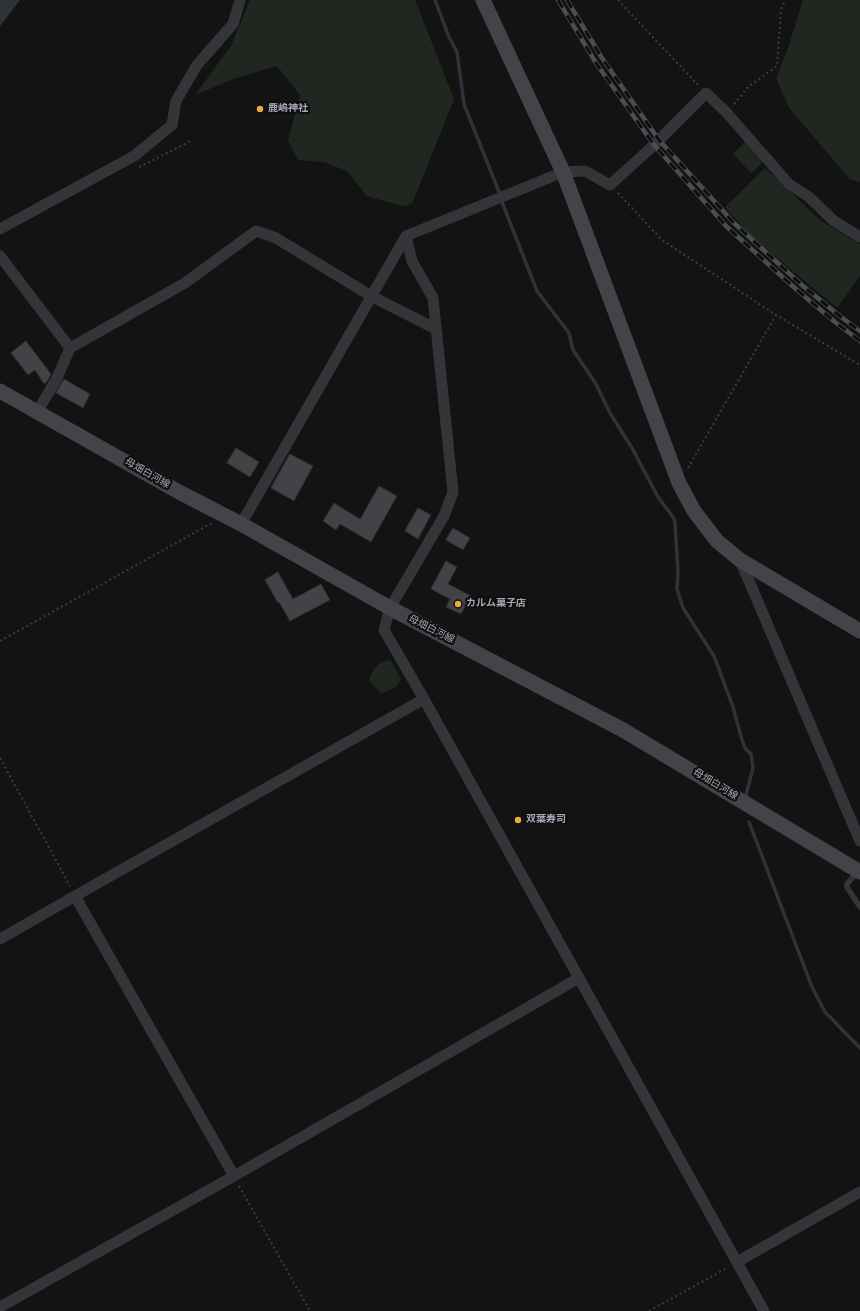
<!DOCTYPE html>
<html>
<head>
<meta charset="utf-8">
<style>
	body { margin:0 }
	canvas { display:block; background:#131314 }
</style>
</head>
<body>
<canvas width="860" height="1311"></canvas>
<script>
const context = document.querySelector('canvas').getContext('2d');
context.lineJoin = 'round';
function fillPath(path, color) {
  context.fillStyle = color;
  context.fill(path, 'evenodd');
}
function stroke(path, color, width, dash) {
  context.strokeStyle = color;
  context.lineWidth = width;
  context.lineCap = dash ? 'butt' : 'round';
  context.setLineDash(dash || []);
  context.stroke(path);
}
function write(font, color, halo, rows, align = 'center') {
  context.font = font + ' Overpass,"Noto Sans JP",sans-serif';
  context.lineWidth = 4;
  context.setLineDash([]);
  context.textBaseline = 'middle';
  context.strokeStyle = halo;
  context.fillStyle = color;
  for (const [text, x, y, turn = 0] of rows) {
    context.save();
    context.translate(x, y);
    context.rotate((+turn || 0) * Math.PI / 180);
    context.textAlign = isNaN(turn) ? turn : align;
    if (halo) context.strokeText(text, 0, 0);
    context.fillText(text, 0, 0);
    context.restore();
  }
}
const green = new Path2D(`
	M250,0h165l39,99 -42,105 -10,2 -35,-10 -20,-25 -23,-9 -26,-2 -10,-20 12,-45 -23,-29 -41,12 -41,17 36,-49z
	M803,0h57v182l-10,-3 -61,-71 -13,-30 12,-30z
	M745,142l18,20 -12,11 -18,-19z
	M765,168l56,53 39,23v32l-23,32 -86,-72 -26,-29z
	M390,660l11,19 -5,8 -15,7 -12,-14c4,-11 8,-18 21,-20z`);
const water = new Path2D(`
	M0,0h20l-20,26z`);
const stream = new Path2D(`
	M435,0l14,37 8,15 7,52 35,88
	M502,202l35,89 32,42 4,17 23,34 14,29 22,35 26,49 15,20 2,5 3,50 -1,17 6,19 31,48 19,51 9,33 3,8 6,6 2,14 -7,27
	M749,822l63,165 13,25 35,36`);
const building = new Path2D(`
	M26,341l25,33 -4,8 -3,2 -9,-14 -7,5 -17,-22z
	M64,379l26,15 -7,14 -27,-15z
	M236,448l23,14 -9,15 -23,-14z
	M290,454l23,12 -19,35 -23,-13z
	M379,486l18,10 -26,46 -31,-18 -4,6 -13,-9 11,-18 26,16z
	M418,508l13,7 -13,24 -13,-8z
	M453,528l17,10 -7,12 -17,-10z
	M446,561l11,6 -9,17 23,12 -10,18 -15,-7 4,-8 -19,-10z
	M278,572l15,27 28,-15 9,16 -40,21 -11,-19 -1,1 -13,-23z`);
const path = new Path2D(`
	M618,0l80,85
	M734,104l14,-17 29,-21 4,-56 4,-10
	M139,167l54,-27
	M618,193l44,47 114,75 84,50
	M688,468l88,-153
	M0,641l212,-118
	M0,758l70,128
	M239,1186l71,125
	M649,1311l78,-43`);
const lane = new Path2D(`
	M858,871l-11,13v3l13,20`);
const street = new Path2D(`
	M0,229l134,-73 38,-31 4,-24 21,-36 36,-41 7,-24
	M406,236l6,25 21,37 20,194 -9,24 -54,92 -6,22 40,69 340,612
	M0,256l70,92
	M37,412l19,-32 14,-32 115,-65 71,-52 20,7 95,58 65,33
	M241,524l165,-288 157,-64 22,-1 25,14 44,-40 52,-52 20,19 63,72 20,13 25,24 26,16
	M740,560l120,281
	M75,896l159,280
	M0,939l75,-43 349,-197
	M737,1262l123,-70
	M0,1307l234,-131 345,-198`);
const secondary = new Path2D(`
	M483,0l80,172 116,311 15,28 23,30 23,19 120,71
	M0,391l179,101 62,32 149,84 233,122 237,142`);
const rail = new Path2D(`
	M558,0l38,63 58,82 73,82 70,63 38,32 25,19
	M567,0l35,58 57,82 75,83 69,63 38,31 19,14`);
const markers = [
	[260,109,4,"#e3b03c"],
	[458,604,4,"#e3b03c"],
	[518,820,4,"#e3b03c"]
];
const poiNames = [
	["鹿嶋神社",268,109],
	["カルム菓子店",466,604],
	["双葉寿司",526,820]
];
const streetNames = [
	["母畑白河線",147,474,30],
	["母畑白河線",431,630,27],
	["母畑白河線",715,785,31]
];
fillPath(green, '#1f2720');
fillPath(water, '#2c3339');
stroke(stream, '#2c3339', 3.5);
fillPath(building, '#424347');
stroke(building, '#2d2d30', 1);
stroke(path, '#3a3c40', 2, [2, 3]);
stroke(lane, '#343539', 5.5);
stroke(street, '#343539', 11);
stroke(secondary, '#424449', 15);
stroke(rail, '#4b4d52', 4.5);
stroke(rail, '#0e0e0f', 3, [9]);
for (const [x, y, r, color] of markers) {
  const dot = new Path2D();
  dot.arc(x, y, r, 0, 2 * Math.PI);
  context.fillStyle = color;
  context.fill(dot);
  stroke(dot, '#0e0e0f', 1.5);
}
write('bold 10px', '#a5a9b4', '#0e0e0f', poiNames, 'left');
write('10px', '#a5a9b4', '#0e0e0f', streetNames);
</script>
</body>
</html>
